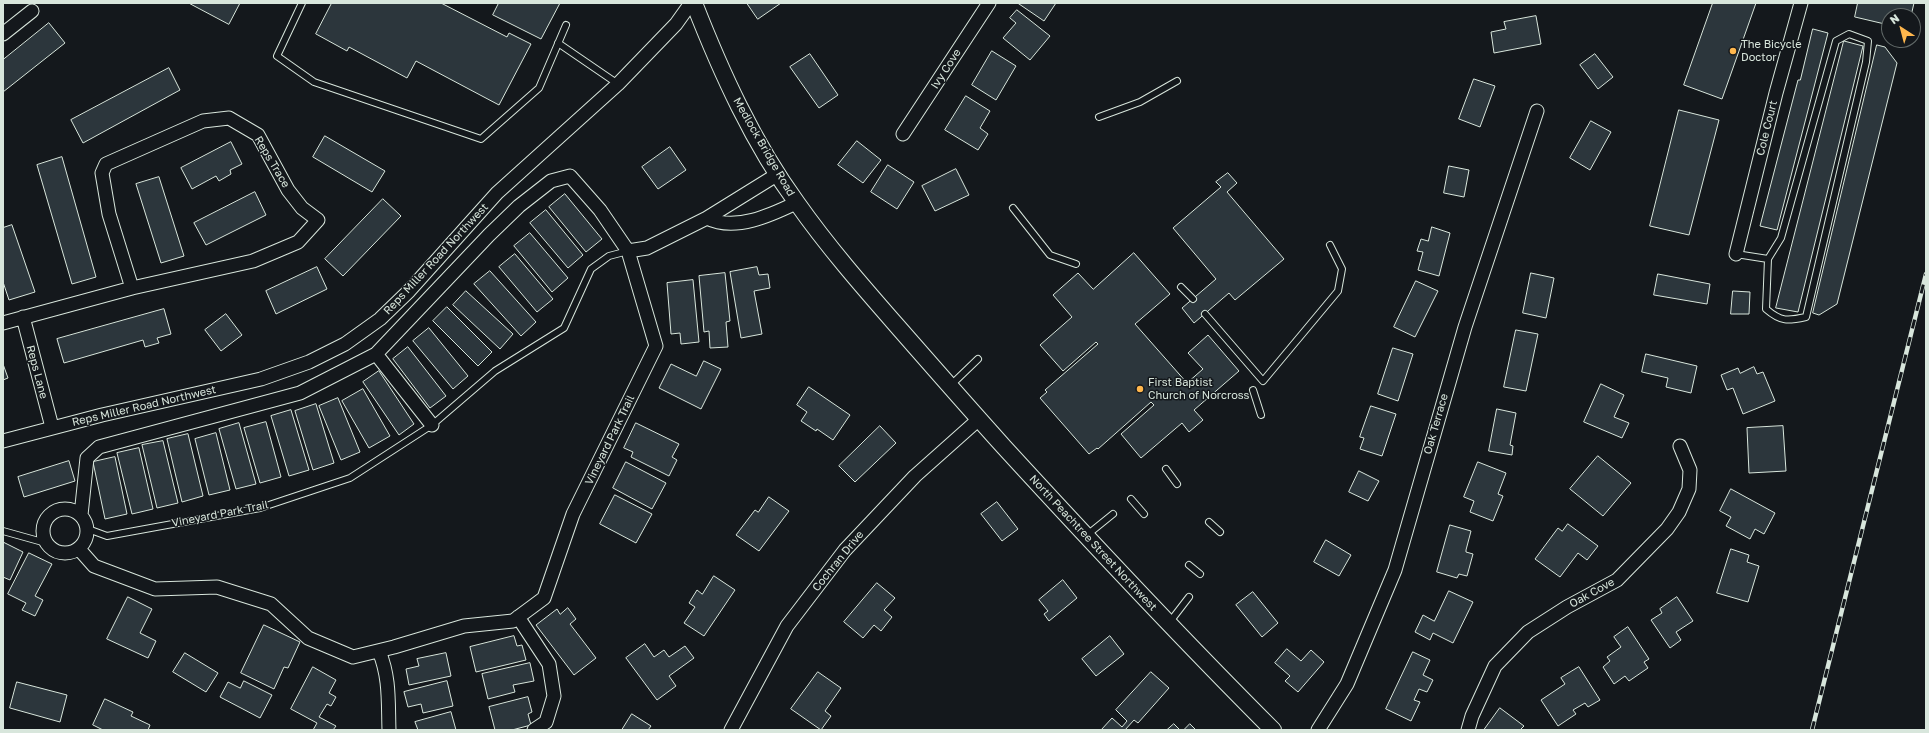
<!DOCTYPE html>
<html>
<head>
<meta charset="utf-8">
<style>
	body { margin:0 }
	#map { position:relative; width:1929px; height:733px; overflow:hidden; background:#14181c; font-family:"Golos Text",sans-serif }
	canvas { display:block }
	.frame { position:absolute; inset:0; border:4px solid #d8e6dc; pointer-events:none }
	.north { position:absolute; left:1881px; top:8px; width:40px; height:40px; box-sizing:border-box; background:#14181c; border:1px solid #626a69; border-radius:50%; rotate:324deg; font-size:11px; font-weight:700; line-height:16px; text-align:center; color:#d8e6dc }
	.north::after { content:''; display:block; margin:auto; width:14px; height:18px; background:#ffb74d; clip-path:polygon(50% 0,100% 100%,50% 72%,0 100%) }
</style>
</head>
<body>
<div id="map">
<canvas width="1929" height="733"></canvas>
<div class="frame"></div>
<div class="north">N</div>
</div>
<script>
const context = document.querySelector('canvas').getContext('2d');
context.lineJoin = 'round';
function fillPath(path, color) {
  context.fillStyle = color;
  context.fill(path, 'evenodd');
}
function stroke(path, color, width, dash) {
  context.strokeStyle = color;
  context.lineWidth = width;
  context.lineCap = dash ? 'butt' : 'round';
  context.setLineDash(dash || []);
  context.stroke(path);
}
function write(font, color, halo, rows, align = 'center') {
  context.font = font + ' "Golos Text",sans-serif';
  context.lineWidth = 3;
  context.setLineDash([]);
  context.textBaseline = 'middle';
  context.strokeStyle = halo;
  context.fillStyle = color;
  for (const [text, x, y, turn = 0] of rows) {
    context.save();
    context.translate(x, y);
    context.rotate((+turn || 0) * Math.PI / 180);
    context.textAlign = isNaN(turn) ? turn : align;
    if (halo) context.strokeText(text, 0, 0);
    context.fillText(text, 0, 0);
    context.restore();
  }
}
const building = new Path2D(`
	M189,3h51l-11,21z
	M332,3h109l66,34 2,-4 22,11 -32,61 -83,-44 -9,17 -58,-31 -2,4 -31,-17z
	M499,3h61l-19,36 -48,-24z
	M747,3h34l-23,16z
	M1020,3h36l-12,18 -25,-17z
	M1713,3h43l-34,96 -38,-14z
	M1858,3h56l-3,13h-22v9l-34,-8z
	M1017,10l33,26 -20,24 -27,-22 13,-15 -6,-5z
	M1536,16l5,28 -47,9 -3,-21 15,-3 -2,-7z
	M49,23l16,20 -62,49v-32z
	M1813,29l15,4 -51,197 -17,-4 38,-146h2z
	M1844,41l19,5 -65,266 -22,-4z
	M1877,45l8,2 12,16 -60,241 -18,11 -6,-2z
	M992,51l24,15 -20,34 -24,-15z
	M810,54l28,41 -19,13 -29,-41z
	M1595,54l18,23 -15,12 -18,-24z
	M169,68l11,22 -97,53 -12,-23z
	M1474,79l21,7 -15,41 -21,-8z
	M966,96l24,15 -10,17 8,6 -10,16 -33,-20z
	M1679,110l40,10 -30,115 -39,-9z
	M1591,121l20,11 -21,38 -20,-12z
	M325,136l60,35 -13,21 -59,-35z
	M857,141l24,19 -18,23 -25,-18z
	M231,142l11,22 -12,6 1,4 -12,7 -3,-5 -24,13 -11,-21z
	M670,147l16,23 -28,19 -16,-22z
	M62,157l34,120 -24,7 -35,-119z
	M888,165l26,17 -17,27 -26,-17z
	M1449,166l20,4 -5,27 -20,-4z
	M956,169l13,26 -34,16 -13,-25z
	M1228,173l9,10 -10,9 57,67 -49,41 -6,-7 -35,30 -12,-15 34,-29 -43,-51 48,-41 -5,-5z
	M159,177l25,79 -23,7 -25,-79z
	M255,192l11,23 -60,30 -12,-22z
	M565,194l37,45 -16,13 -37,-45z
	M383,199l18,17 -58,60 -18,-17z
	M546,210l37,45 -15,13 -38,-45z
	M12,225l23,67 -26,8 -6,-18v-54z
	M1432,227l18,6 -11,43 -21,-6 5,-18 -6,-1 4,-12 7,2z
	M530,233l38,45 -16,14 -38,-46z
	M1134,253l36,41 -35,30 52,59 16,-14 -15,-16 20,-18 31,36 -45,39 9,10 -14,12 -7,-9 -41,35 -20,-24 33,-29 -3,-3 -53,47 -1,-1 -8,6 -49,-56 7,-6 -2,-2 53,-46 -2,-2 -33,29 -23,-26 32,-28 -19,-22 25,-22 15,16z
	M515,254l38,45 -16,13 -38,-45z
	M317,267l10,22 -51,25 -10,-23z
	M757,267l2,8 9,-1 2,14 -16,3 8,43 -21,4 -11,-66z
	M490,271l46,51 -15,14 -47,-52z
	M725,273l5,48 -4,1 2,25 -18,1 -1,-17 -5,1 -5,-56z
	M1531,273l23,5 -8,40 -23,-5z
	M1658,274l52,10 -3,20 -53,-9z
	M693,280l6,62 -18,2 -1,-11 -9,1 -4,-51z
	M1416,281l22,10 -23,46 -21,-10z
	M466,291l47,43 -13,15 -47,-44z
	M1733,291l17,1 -1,22h-18z
	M447,307l45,45 -14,14 -45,-45z
	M164,309l7,25 -14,4 2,5 -14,4 -2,-7 -79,23 -7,-24z
	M226,314l16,21 -21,16 -16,-21z
	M429,328l39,48 -15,13 -40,-48z
	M1516,330l22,4 -12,57 -22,-4z
	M408,347l38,49 -16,12 -37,-49z
	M1393,348l20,6 -15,47 -20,-7z
	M1646,354l51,12 -6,27 -25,-6 2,-9 -26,-6z
	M704,361l17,8 -20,40 -42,-21 12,-24 25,12z
	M3,364l5,14 -5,2z
	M1754,367l3,7 6,-2 12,29 -32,13 -10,-26 -6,2 -6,-15 17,-7 2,5z
	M379,371l35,53 -15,11 -36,-53z
	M1601,384l23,11 -10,22 15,6 -7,15 -38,-16z
	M809,387l41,28 -17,25 -16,-11 -1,2 -15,-10 6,-9 -10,-7z
	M363,389l27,47 -21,12 -27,-47z
	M338,398l22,54 -19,8 -22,-54z
	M316,404l18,59 -21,7 -18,-59z
	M1371,406l25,8 -14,42 -22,-7 4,-11 -4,-1z
	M1497,409l19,4 -6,32 3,1 -1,9 -23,-4z
	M291,410l18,60 -20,6 -18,-60z
	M266,422l15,55 -21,6 -16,-55z
	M239,423l17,61 -20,5 -17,-60z
	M636,423l43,21 -7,13 5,3 -8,16 -38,-19 2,-5 -9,-4z
	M880,426l16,17 -41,39 -16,-16z
	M1783,426l3,45 -37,2 -2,-45z
	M216,433l14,57 -21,5 -14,-56z
	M188,434l15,62 -21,6 -15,-63z
	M163,441l15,62 -21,5 -15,-63z
	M139,448l14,61 -21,5 -15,-61z
	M1598,456l33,27 -28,33 -33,-27z
	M115,457l12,57 -22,5 -12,-57z
	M69,461l6,20 -51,16 -6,-20z
	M626,462l40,21 -14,26 -39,-21z
	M1478,462l28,11 -8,21 5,2 -10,25 -23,-9 4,-11 -10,-4z
	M1359,471l20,10 -11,20 -19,-9z
	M1731,489l44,24 -11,21 -9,-5 -5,10 -24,-13 5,-9 -11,-6z
	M615,495l37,19 -16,29 -36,-19z
	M769,497l20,14 -30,40 -23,-16 19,-25 3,2z
	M997,502l21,27 -16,12 -21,-27z
	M1568,524l30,22 -11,14 -9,-7 -18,24 -25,-18 23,-31 4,3z
	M1450,525l21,6 -5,19v2l7,2 -6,22 -8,-2 -2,4 -20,-6z
	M1326,540l25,15 -12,21 -25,-14z
	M3,542l20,10 -13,28 -7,-3z
	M1731,549l18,6 -2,7 12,4 -11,36 -31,-9z
	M29,553l23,11 -17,32 8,4 -8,16 -13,-6 4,-7 -18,-9z
	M714,576l21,14 -31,46 -20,-13 11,-16 -6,-4 8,-13 5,4z
	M1063,580l14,18 -28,23 -5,-7 4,-3 -9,-11z
	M877,583l18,15 -11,12 8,7 -11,14 -7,-6 -11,13 -19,-16z
	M1449,591l24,11 -20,41 -20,-10 -3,7 -15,-8 8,-17 11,6z
	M1253,592l25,31 -16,14 -26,-32z
	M128,597l24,12 -12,24 16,8 -8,17 -41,-19z
	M1677,597l16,24 -17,11 5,8 -11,8 -19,-28 11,-7 -2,-4z
	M568,608l8,11 -6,5 26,34 -22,17 -38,-50 21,-16 3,5z
	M264,625l36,17 -12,26 -4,-1 -10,22 -33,-16z
	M1628,627l21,32 -5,3 4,6 -19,13 -4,-5 -11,8 -11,-17 7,-6 -3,-4 14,-10 -7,-10z
	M514,636l3,10 5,-1 4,15 -50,12 -6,-25z
	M1110,636l14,18 -28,22 -14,-17z
	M645,644l9,13 10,-7 5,7 16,-11 9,12 -25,18 7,10 -19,14 -31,-42z
	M1287,649l14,12 10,-11 13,12 -26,30 -13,-11 5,-5 -15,-13z
	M1413,652l17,8 -7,15 10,5 -6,12 -8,-3 -5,11 6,2 -9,19 -25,-12z
	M185,653l33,20 -12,19 -33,-20z
	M446,653l5,23 -42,9 -3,-16 13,-3 -2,-7z
	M530,663l4,18 -21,4 2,7 -27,7 -6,-25z
	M313,667l23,13 -7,13 7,4 -5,9 -4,-2 -8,13 17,9 -3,4h-20l4,-7 -26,-14z
	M1579,667l21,33 -12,7 -3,-4 -12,7 3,4 -18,12 -17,-26 24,-16 -4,-6z
	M818,672l23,16 -16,23 6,5 -10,14 -30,-21z
	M1151,672l18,16 -31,35 -4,-3 -9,10h-24l11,-12 10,9 5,-6 -11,-11z
	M244,681l28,14 -12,23 -40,-21 8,-15 12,6z
	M447,681l6,25 -30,7 -2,-9 -13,3 -4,-15z
	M17,682l50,13 -7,27 -50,-14z
	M528,697l4,15 -4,2 3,11 -19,5h-17l-6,-23z
	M105,699l28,13 -2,4 19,9 -2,5h-45l-10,-5z
	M1500,708l24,18 -4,4h-36z
	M451,712l5,18h-38l-3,-8z
	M632,714l19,12 -3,4h-26z
	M1174,724l6,6h-13z
	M1190,724l6,6h-12z`);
const service = new Path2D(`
	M302,3l-25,53 37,26 167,57 58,-51 27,-63
	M558,43l60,41
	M1099,117l41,-15 37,-21
	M1013,208l37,47 26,9
	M1736,254l32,5 13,-21 55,-197 13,-7 19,7 -2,21 -60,255c-18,4 -25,5 -40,-8l2,-50
	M1181,287l12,12
	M1205,314l58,67 75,-90 4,-22 -12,-24
	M950,386l28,-27
	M1253,390l8,25
	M1166,469l11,15
	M1131,499l13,15
	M1209,522l11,10
	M88,529l19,7 153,-28 90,-30 82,-53 63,-54 69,-43 27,-59 18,-13 19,-5
	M3,531l43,12
	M1087,535l26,-21
	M1189,565l11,9
	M1169,623l20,-26`);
const minor = new Path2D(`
	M3,34l29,-23
	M903,134l86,-131
	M707,218l71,-44
	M628,251l19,-3 60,-30c28,14 64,-3 89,-15
	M1736,254l40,-161 25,-90
	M23,317l29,110
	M3,323l129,-35 121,-27 45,-19 20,-22 -16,-12 -14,-18 -30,-55 -29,-17 -26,3 -97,43 -4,9 7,41 23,74
	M376,354l56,71
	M3,441l99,-26 159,-36 48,-17 36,-18 35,-25 29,-28 88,-98 121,-109 58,-60 15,-21
	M43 531a22 22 0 1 1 44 0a22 22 0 1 1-44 0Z
	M79,549l15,17 61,23 62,-2 54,17 37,34 45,19 41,-10 70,-21 49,-5 31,-23 29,-84 83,-168 -28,-95 -28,-41 -30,-34 -19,5 -32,25 -30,29 -113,119 -76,39 -201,54 -12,11 -6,57
	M518,617l31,47 5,32 -8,26 -12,8
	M379,651c11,27 9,50 10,79
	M731,730l56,-104 58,-76 70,-74 64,-57
	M1318,730l29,-46 48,-114 70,-243 72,-216
	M1468,730l4,-14 23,-50 33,-34 39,-25 50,-27 50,-51 12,-17 10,-23 1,-19 -10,-24`);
const tertiary = new Path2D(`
	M694,3c27,69 59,140 103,200 31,44 66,84 101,124 35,40 70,80 106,120 88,96 177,191 269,283`);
const rail = new Path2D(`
	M1812,730l114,-456`);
const markers = [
	[1733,51,4,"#ffb74d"],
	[1140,389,4,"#ffb74d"]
];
const poiNames = [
	["The Bicycle",1741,45],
	["Doctor",1741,58],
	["First Baptist",1148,383],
	["Church of Norcross",1148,396]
];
const streetNames = [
	["Ivy Cove",946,69,-57],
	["Cole Court",1767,128,-76],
	["Medlock Bridge Road",764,147,60],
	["Reps Trace",272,162,59],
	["Reps Miller Road Northwest",436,259,-47],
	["Reps Lane",37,372,75],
	["Reps Miller Road Northwest",144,406,-13],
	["Oak Terrace",1436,424,-74],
	["Vineyard Park Trail",610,440,-64],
	["Vineyard Park Trail",220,514,-11],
	["North Peachtree Street Northwest",1093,543,47],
	["Cochran Drive",838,561,-51],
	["Oak Cove",1592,593,-29]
];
fillPath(building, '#2c363c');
stroke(building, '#d8e6dc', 1);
stroke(service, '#d8e6dc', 8);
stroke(minor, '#d8e6dc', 15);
stroke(tertiary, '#d8e6dc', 18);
stroke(service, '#14181c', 6);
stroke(minor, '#14181c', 13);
stroke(tertiary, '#14181c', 16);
stroke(rail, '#d8e6dc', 4.5);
stroke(rail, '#14181c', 3, [9]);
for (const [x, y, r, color] of markers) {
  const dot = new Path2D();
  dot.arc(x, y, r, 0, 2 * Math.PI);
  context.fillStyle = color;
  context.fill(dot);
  stroke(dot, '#14181c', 1.5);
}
write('11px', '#d8e6dc', '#14181c', poiNames, 'left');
write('11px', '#d8e6dc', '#14181c', streetNames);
</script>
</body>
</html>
